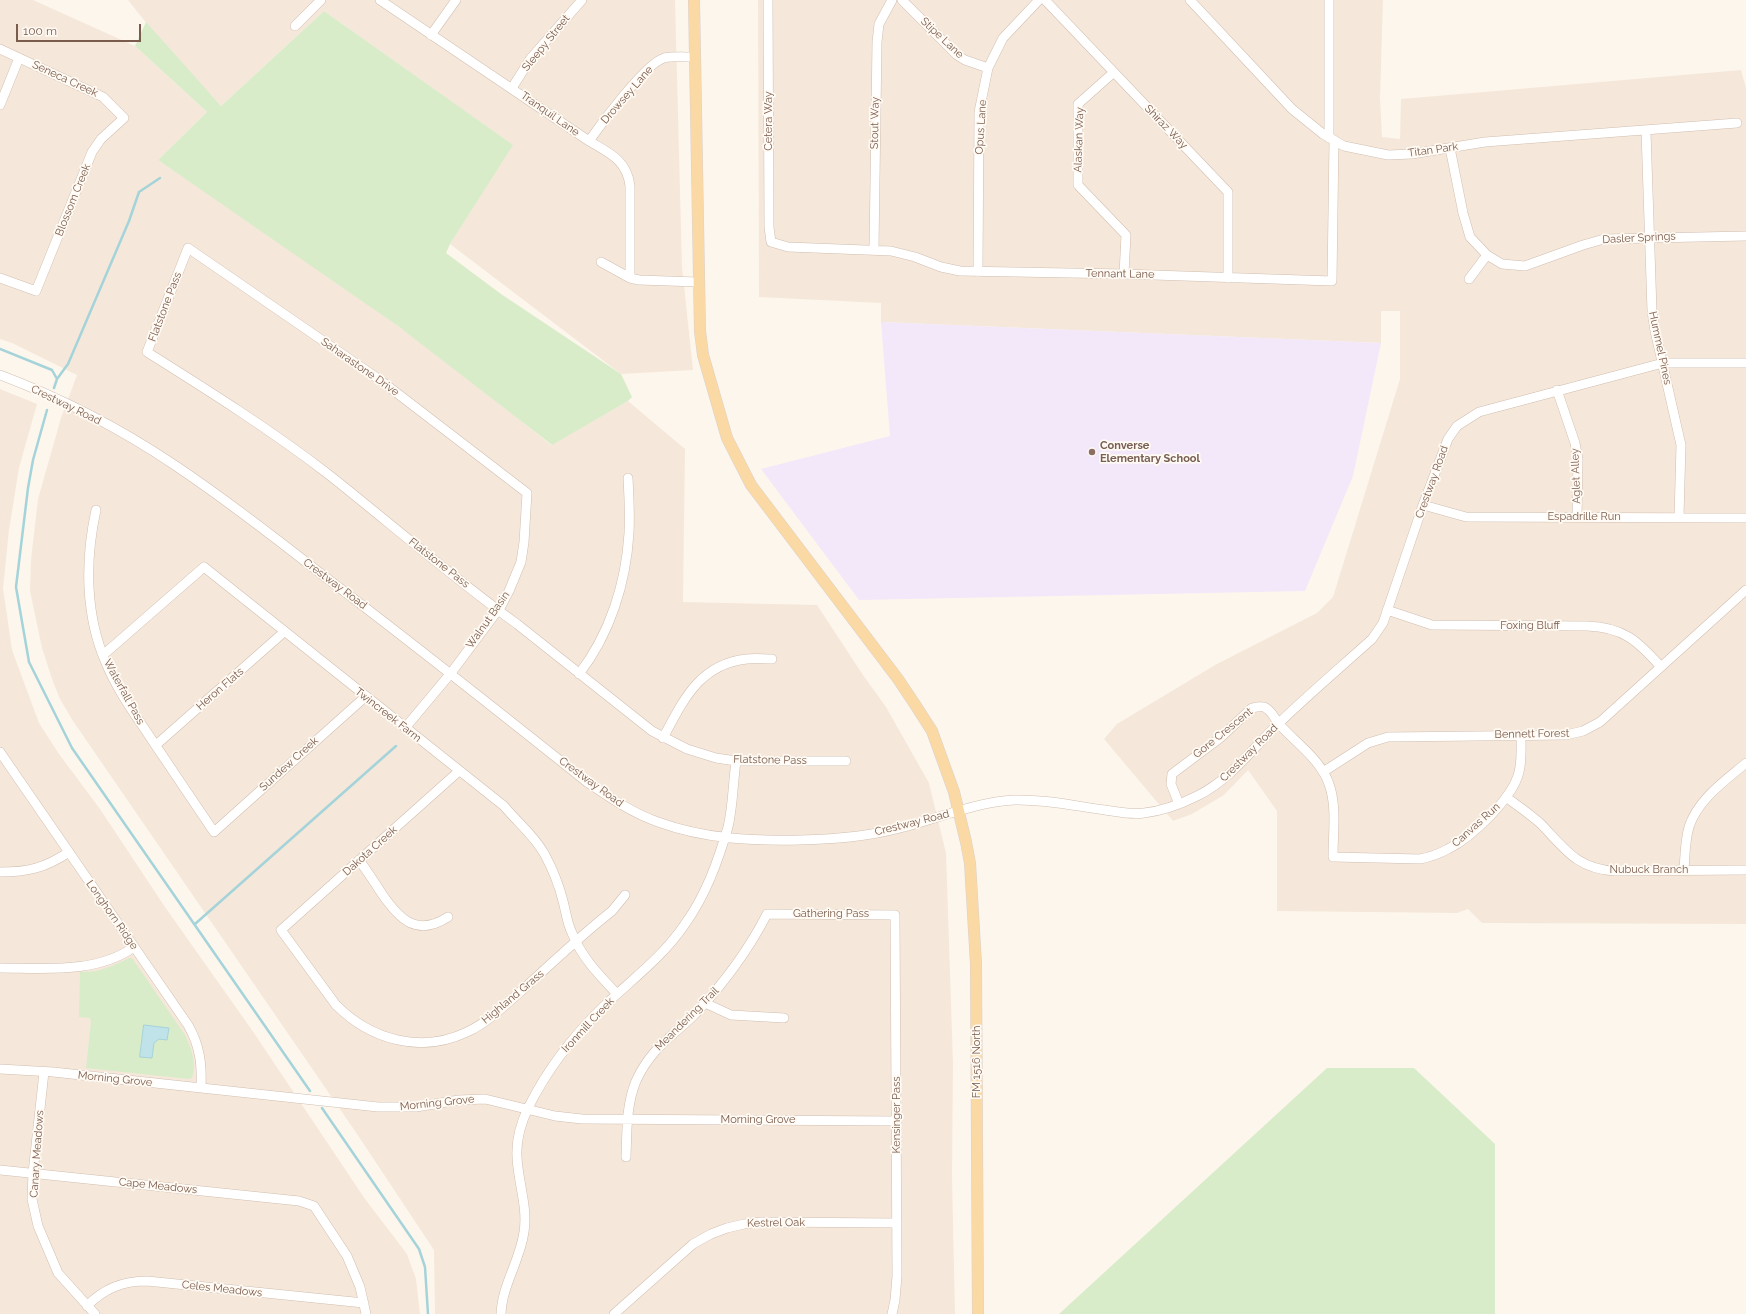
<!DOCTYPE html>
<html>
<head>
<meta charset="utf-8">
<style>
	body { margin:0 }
	#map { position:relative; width:1746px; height:1314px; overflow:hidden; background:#fdf6ec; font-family:Raleway,sans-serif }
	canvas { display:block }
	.scale { position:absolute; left:16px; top:24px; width:125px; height:18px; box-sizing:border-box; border:2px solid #7a5c4d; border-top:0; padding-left:5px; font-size:12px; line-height:14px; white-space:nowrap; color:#7a5c4d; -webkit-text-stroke:3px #fffaf3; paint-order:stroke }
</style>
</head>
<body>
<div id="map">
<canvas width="1746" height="1314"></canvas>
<div class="scale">100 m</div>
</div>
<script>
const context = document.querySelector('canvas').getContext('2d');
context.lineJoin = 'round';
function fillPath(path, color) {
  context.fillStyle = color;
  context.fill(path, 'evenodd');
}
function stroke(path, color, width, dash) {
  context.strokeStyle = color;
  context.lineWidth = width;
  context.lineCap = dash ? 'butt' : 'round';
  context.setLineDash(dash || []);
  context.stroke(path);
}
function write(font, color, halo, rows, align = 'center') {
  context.font = font + ' Raleway,sans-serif';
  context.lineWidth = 3.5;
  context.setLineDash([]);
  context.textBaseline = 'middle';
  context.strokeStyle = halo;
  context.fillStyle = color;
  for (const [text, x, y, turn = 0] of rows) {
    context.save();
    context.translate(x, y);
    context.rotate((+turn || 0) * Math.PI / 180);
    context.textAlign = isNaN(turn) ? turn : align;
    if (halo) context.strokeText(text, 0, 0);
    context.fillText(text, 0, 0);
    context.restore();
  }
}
const residential = new Path2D(`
	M0,0h33l102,46 72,66 -49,48 175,119 108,78 110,88 77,-44 57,48 -2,153 134,3 46,70 23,32 43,76 17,70 7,210 -1,113 3,138h-520l-1,-64 -79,-119 -282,-410 -13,-22 -7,-17 -11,-34 -12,-57 1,-31 7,-61 23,-81 16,-43 -65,-32 -12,-4z
	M128,0h547l7,267 11,103 -72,4 -171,-130 62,-99 -188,-134 -103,95 -58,-62z
	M758,0h625l-3,98 2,39 18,2 1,-40 340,-29 5,18v836l-264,-1 -14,-14 -11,4 -180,-2v-100l-29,-41 -24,25 -32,19 -19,7 -69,-82 13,-15 98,-59 102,-52 16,-16 67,-218v-68h-19v32l-500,-21v-19l-122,-6z
	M0,389l37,15 -18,64 -10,62 -6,58 9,62 27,73 20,31 41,55 65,98 89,126 111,166 42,55 9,25 4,35h-420z`);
const education = new Path2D(`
	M881,322l500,21 -28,133 -48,115 -446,9 -98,-131 129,-33z`);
const green = new Path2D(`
	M324,11l189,134 -63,99 -4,9 55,41 120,80 11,23 -4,4 -76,44 -154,-119 -240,-166 49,-48 -72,-66 11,-24 75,84z
	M129,958h3l53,77c6,13 12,28 7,43l-4,1 -102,-11 5,-46 -1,-4 -11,-1 1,-45c19,1 33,-6 49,-14z
	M1327,1068h87l81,76v170h-436z`);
const water = new Path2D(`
	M144,1025l25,3 -2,12 -8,-1 -5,4 -2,15 -12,-1z`);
const stream = new Path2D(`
	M0,349l52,21 5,9 -3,9
	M57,379l11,-15 61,-143 10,-29 21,-14
	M47,410l-14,50 -5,28 -12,99 13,75 43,86 238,343
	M195,924l201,-178
	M322,1108l97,141 6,18 3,47`);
const minor = new Path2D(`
	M380,0l209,141c20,12 38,19 41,45v92
	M768,0l1,227 2,15 17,5 103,4 24,6 26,10 19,4 164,3 208,7 2,-141
	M902,0l55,55 8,5 23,8
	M1045,0l183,192v86
	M1190,0l102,109 31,25 21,12 44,9 24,-1 73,-12 252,-19
	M1329,0v138
	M295,26l26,-26
	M431,35l25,-35
	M0,49l103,48 21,21 -23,21 -9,13 -56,139 -36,-13
	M1113,73l-35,31v81l48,50 -2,39
	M512,88l19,-30 51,-58
	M0,105l19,-47
	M1646,131l6,180 3,20 26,114 -2,72
	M589,141c12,-17 57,-78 75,-83 9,-2 21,-1 31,-1
	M1450,148l13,65 7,24 17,18 15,9 23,2 58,-21 21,-6 142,-3
	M874,249l3,-207 2,-18 13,-24
	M601,262l29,16 9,2 59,2
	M978,272l1,-160 9,-44 15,-30 36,-38
	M1469,279l18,-24
	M0,375c61,23 121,54 176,91 49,33 97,70 144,107 90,68 178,138 267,209 22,15 45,31 71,40 47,17 93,19 142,18 33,-1 67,-3 100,-12 36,-9 76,-26 114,-28 30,-1 61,6 91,10 13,2 26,5 39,3 18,-2 37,-9 53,-17 33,-16 55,-47 81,-72 30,-29 63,-57 94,-85l11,-16 40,-118 25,-66 9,-13 22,-14 184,-49h83
	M1557,390l18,53 3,16 -1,58
	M1423,505l43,12 280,1
	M96,510c-11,50 -11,105 10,153 12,29 31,54 48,80 20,30 40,59 60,89l151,-135
	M1387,610l45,15 155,1c36,1 51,15 74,41
	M103,655l101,-88 300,239c14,17 31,30 41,49 8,15 14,30 18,46 3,11 4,22 9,32 10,25 27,42 45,61
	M579,674c31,-40 47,-91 50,-141 1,-18 0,-37 -1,-55
	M405,728l46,-55 47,-63 2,-2 9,-17 12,-29 3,-20 3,-49 -147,-113 -192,-132 -41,104c62,39 124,78 181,122 63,50 124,103 189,150l135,107 35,18 29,9 20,3h110
	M663,738c20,-37 36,-74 84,-79 8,-1 16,0 25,0
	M156,745l128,-113
	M0,752l188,273c12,21 14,39 13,62
	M459,771l-178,159 55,75c35,35 85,49 131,27 20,-9 37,-26 53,-40 30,-27 60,-56 92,-81l13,-16
	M1323,772l45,-29 20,-6 178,-2 17,-4 17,-9 146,-132
	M1506,797c12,9 24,17 35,27 24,25 36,45 74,47l131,-1
	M1179,804l-8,-20 1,-10 48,-36 32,-30c4,-1 8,-2 12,-1 8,3 11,13 16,18 16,18 41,35 49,59 8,22 4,49 4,73l87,2c10,-2 19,-5 28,-10 24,-12 65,-51 71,-77 3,-12 2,-25 2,-37
	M359,860c8,11 16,23 23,34 18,26 35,43 66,23
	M1684,870c1,-14 1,-30 5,-43 9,-28 36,-46 57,-64
	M0,872c28,0 45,-4 69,-20
	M0,968c45,0 96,6 134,-21
	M705,1003l26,12 53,3
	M0,1069l53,3 325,35h38l43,-7 26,-1 70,17 27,3 315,2
	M44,1072l-11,101 -1,26 6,27 20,47 37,41
	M626,1157c1,-25 0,-52 10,-76 15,-33 36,-44 60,-68 28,-30 52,-62 71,-99l128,1 2,361 -2,24 -3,14
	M0,1170l299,31 15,5 33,50 13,31 6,27
	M87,1306c17,-18 36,-25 60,-25l217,22
	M501,1314c1,-29 19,-53 23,-82 4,-25 -6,-50 -7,-75 -1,-16 4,-34 11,-49 19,-38 44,-71 75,-101 28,-27 60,-50 82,-83 21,-29 33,-63 43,-97 5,-21 5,-45 8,-66
	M614,1314l79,-70 18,-10 16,-6 17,-4 17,-2 136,1`);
const major = new Path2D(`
	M694,0l6,331 3,24 24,83 24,47 147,194 18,27 16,25 22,61 12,50 4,21 6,101 2,350`);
const markers = [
	[1092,452,4,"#8d6e63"]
];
const streetNames = [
	["Stipe Lane",942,38,43],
	["Sleepy Street",546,43,-51],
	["Seneca Creek",65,79,25],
	["Drowsey Lane",627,95,-49],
	["Tranquil Lane",550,114,35],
	["Cetera Way",769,121,-90],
	["Stout Way",875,123,-89],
	["Opus Lane",981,127,-86],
	["Shiraz Way",1166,127,46],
	["Alaskan Way",1079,140,-88],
	["Titan Park",1433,150,-8],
	["Blossom Creek",73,200,-68],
	["Dasler Springs",1639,238,-3],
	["Tennant Lane",1120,274,1],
	["Flatstone Pass",165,307,-69],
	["Hummel Pines",1660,348,78],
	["Saharastone Drive",360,367,35],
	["Crestway Road",66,405,26],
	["Aglet Alley",1576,476,-92],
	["Crestway Road",1432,482,-70],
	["Espadrille Run",1584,517],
	["Flatstone Pass",439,563,38],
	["Crestway Road",335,584,37],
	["Walnut Basin",488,620,-55],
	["Foxing Bluff",1530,626],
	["Heron Flats",220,689,-41],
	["Waterfall Pass",124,692,61],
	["Twincreek Farm",388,715,38],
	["Gore Crescent",1223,733,-39],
	["Bennett Forest",1532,734,-1],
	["Crestway Road",1249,753,-45],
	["Flatstone Pass",770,760,1],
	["Sundew Creek",289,764,-42],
	["Crestway Road",591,782,36],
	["Crestway Road",912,823,-14],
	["Canvas Run",1476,825,-42],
	["Dakota Creek",370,851,-42],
	["Nubuck Branch",1649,870],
	["Gathering Pass",831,914],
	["Longhorn Ridge",112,915,55],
	["Highland Grass",513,997,-40],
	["Meandering Trail",687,1019,-45],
	["Ironmill Creek",588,1025,-47],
	["FM 1516 North",977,1062,-90],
	["Morning Grove",115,1079,6],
	["Morning Grove",437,1103,-6],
	["Kensinger Pass",897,1115,-90],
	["Morning Grove",758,1120],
	["Canary Meadows",37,1154,-86],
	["Cape Meadows",158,1186,6],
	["Kestrel Oak",776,1223,-1],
	["Celes Meadows",222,1289,6]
];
const educationNames = [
	["Converse",1100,446],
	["Elementary School",1100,459]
];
fillPath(residential, '#f5e8da');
fillPath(education, '#f3e8fa');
fillPath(green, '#d8ecc9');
fillPath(water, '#bfe3e8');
stroke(water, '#a5d3da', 1);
stroke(stream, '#a5d3da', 2.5);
stroke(minor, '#d1beb0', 10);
stroke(major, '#dad1cd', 12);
stroke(minor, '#fff', 9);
stroke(major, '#fbd9a5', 11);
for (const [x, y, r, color] of markers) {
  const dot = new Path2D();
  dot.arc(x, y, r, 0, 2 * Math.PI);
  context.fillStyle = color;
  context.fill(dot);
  stroke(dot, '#fffaf3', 1.5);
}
write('11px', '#7a5c4d', '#fffaf3', streetNames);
write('bold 11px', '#785e54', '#fffaf3', educationNames, 'left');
</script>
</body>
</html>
